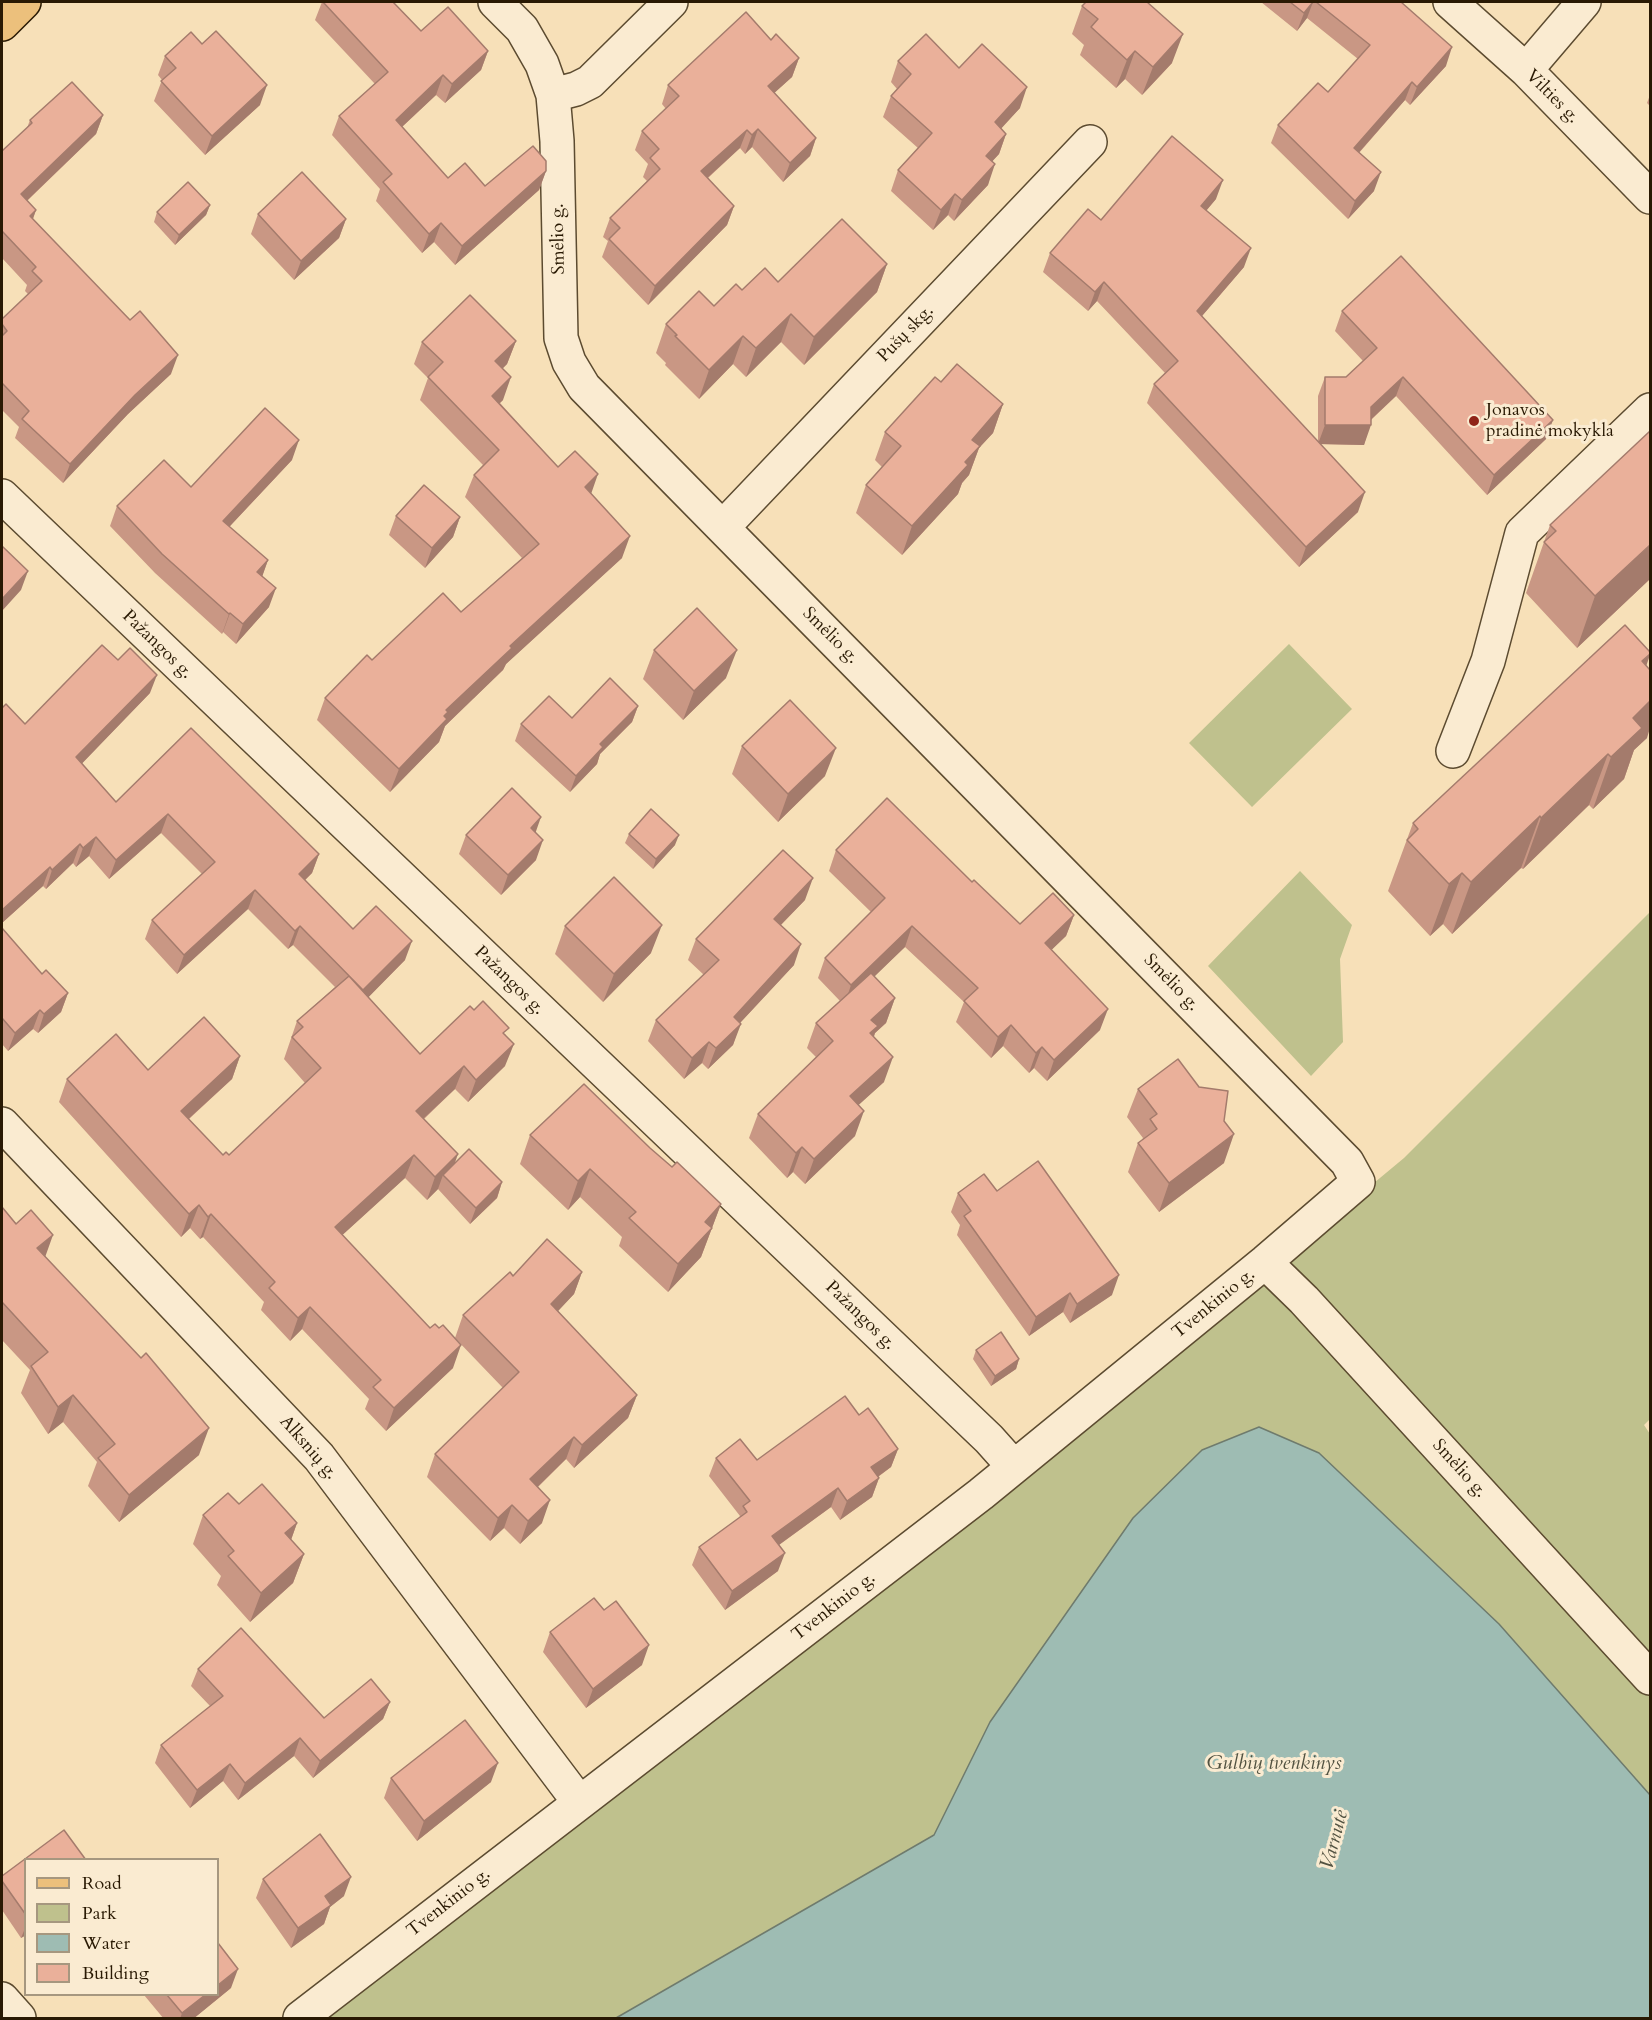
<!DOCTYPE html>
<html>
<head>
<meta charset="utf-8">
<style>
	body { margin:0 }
	#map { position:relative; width:1652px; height:2020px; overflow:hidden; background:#f7e0b8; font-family:Cardo,serif }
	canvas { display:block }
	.frame { position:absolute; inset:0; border:3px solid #291903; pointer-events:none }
	.legend { position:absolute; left:24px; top:1858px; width:195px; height:138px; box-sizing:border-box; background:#faebd1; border:2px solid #a6977f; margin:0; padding:8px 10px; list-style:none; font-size:18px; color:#291903 }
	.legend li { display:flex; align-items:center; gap:12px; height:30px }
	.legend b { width:30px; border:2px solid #a6977f }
</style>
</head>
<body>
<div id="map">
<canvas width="1652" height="2020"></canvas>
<div class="frame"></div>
<ul class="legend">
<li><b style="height:8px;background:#ecc07c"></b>Road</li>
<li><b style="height:16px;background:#bfc18d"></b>Park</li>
<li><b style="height:16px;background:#9ebcb3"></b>Water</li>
<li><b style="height:16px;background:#eab09a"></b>Building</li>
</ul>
</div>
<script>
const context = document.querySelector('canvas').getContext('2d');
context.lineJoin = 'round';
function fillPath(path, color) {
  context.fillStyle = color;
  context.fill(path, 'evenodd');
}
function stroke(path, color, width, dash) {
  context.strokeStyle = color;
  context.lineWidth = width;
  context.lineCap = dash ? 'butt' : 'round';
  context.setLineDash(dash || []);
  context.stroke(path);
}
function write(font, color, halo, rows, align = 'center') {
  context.font = font + ' Cardo,serif';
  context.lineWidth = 6;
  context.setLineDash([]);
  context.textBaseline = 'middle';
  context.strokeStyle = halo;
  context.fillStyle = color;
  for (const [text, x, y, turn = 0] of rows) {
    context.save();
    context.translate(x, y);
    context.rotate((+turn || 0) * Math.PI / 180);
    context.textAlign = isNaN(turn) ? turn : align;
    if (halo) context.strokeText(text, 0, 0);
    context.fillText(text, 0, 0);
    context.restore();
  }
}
const green = new Path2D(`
	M1289,644l63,65 -100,98 -63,-64z
	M1300,871l52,54 -12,34 3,83 -32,34 -103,-110z
	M1650,912v507l-6,6 6,9v584h-1328l691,-535 391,-325z`);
const water = new Path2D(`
	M1259,1427l60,26 180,171 151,171v223h-1034l318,-183 56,-113 143,-204 69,-68z`);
const minor = new Path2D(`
	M1450,2l76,68 124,127
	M1526,70l58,-68
	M553,95l23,-6 14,-7 81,-80
	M2,496l987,943 25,28
	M723,527l367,-385
	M1453,751l35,-90 34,-128 128,-123
	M2,1124l317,333 260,345
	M1265,1262l39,38 346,378
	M2,1999l17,19
	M300,2018l681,-524 284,-232 93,-80 -11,-20 -763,-775 -15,-25 -8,-24 -4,-197 -4,-46 -11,-31 -20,-35 -27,-27`);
const major = new Path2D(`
	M2,24l22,-22`);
const wall = new Path2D(`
	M322,2h71l28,29 67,20 -7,19 -36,33 -9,-8 -34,32 46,51 37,8 61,-15 -7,19 -84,75 -21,-23 -12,11 -46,-52 4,-12 -48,-54 7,-19 36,-32 -60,-64z
	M1261,2h140l45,64 -36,39 -5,-5 -46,53 15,38 -26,28 -77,-76 7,-18 50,-33 30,-33 -51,-41 -10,13z
	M1082,6l90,57 -30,32 -17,-16 -9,9 -36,-33 4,-10 -12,-11z
	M771,40l28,18 -7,19 -18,16 42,45 -6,18 -27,26 -31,-35 -7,7 -5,-6 -32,30 26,28 -7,19 -79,80 -46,-48 6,-16 -5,-4 7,-19 37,-37 -4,-4 5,-13 -13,-14 7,-19 24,-22 -4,-5 6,-19z
	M165,56l95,49 -55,50 -51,-54 8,-21 -4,-5z
	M898,61l61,7 61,40 -19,20 5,6 -7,20 -7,7 -4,24 -34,36 -6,-6 -15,15 -42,-39 7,-21 20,-22 -35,-31 8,-21 6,-7 -6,-7z
	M1650,95v11l-3,-3z
	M103,115l-7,19 -69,67 9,9 -3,9 138,155 -43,40 -65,69 -48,-45 4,-11 -17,-17v-91l26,-25 -3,-3 2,-6 -25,-27v-107l25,-23 3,-8z
	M1216,199l-10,12 38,56 -42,49 116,126v-46l7,-19h21l17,-16 -28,-30 7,-20 204,128 -59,56 -91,-99 -25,24 -7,25 -44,-1 38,68 -59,55 -152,-164 7,-19 11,-11 -68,-72 -9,10 -45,-39 7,-19z
	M210,205l-4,10 -31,30 -21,-23 3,-10z
	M258,214l88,5 -7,19 -45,42 -43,-46z
	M887,264l-10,28 -73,73 -23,-23 -35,35 -13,-13 -34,35 -34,-34 1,-2 -10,-10 10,-29 48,-18 28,-16 36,-8z
	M516,341l-9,23 -5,5 1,31 -3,3 58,64 33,27 31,64 -116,106 -3,6 -58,56 -6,16 -49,50 -73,-72 8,-22 47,-38 89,-48 61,-54 -57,-61 9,-22 9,-10 -63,-65 8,-22 -14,-14 8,-22z
	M941,382l62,22 -10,29 -14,15 -10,27 -7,8 -4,11 -56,61 -46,-42 10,-28 16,-18 -7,-7 10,-28z
	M292,460l-63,67 39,33 -6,16 7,31 -33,37 -13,-12 -1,2 -67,-61 -45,-47 7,-20z
	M396,516l64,1 -7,20 -28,31 -36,-33z
	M1550,525l100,54 -73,69 -51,-55z
	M654,650l72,28 -43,42 -40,-41z
	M1647,666v72l-13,12 -10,29 -31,30 -4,-4 -66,64 -2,-1 -69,66 -9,-10 -13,12 -42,-45 25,-68z
	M150,693l-68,70 34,39 75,-74 128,126 -7,19 -7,7 48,49 52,31 -37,37 52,57 54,-44 32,25 -1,31 -37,36 -13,-13 -31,30 31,44 47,19 -5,16 -27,26 -32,-35 -11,11 -22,-22 -63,57 111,133 -67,63 -21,-22 4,-10 -67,-70 -12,12 -29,-31 3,-8 -61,-65 -3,2 -10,-11 -9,9 -122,-135 8,-23 81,-9 92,-14 -8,23 -43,40 34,36h6l76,-72 -21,-24 13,-38 38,-34 -42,-42 -5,4 -40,-40 -71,65 -32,-35 7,-19 50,-46 -41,-41 -52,46 -20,-23 -13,11 -3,-4 -27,26 -3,-3 -41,37v-215l23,16z
	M638,706l-6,16 -32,32 -3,10 -27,28 -55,-51 6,-17 51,-6z
	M742,746l83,30 -47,46 -46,-48z
	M536,833v27l-35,35 -42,-41 7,-19z
	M629,834l46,11 -22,24 -28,-26z
	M836,850l136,32 48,42 54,-9 -8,21 -15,14 49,80 -53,51 -13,-13 -5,5 -26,-27 -12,12 -35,-36 8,-20 -59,-55 -31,29 21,22 -9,25 -11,10 -1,4 10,45 -26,23 -3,31 -50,48 -12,-12 -6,6 -38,-40 9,-24 58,-57 -9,-9 9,-25 24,-22 -22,-23 7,-20 46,-46 -42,-41z
	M805,900l-24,25 13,40 -54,58 -7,22 -25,24 -6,-6 -18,16 -36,-38 8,-21 48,-45 -16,-15 8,-21z
	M565,926l86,27 -48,49 -48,-48z
	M2,928l40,46 26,19 -7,19 -23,21 -5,-4 -25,22 -6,-7z
	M1138,1089l86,32v42l-65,49 -31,-40 10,-29 4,-3 1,-2 -16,-21z
	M530,1135l120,13 22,19 49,37 -20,53 -33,35 -49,-46 3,-9 -42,-40 -12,13 -48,-46z
	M997,1191l115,104 -42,28 -7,-11 -34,24 -72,-101 3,-10 -9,-13 7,-19z
	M2,1207l43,49 154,199 -80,67 -31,-36 9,-24 -34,-40 -15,12 -27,-41 9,-23 -28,-30z
	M582,1272l-8,22 -16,17 79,84 -9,23 -54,50 -8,-9 -28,28 4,36 -22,21 -16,-16 -14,13 -63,-64 8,-23 68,-66 -48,-50 8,-23 50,-39z
	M976,1350l43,9 -3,10 -25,17 -18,-27z
	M859,1415l39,34 -7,18 -13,10 1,1 -7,19 -32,23 -9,-13 -52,38 -1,26 -53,39 -33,-45 7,-18 40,-29 1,-2 -31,-40 7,-18 41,2z
	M239,1504l58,19 -6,17 13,14 -11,29 -43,39 -33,-37 4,-9 -28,-32 10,-29z
	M550,1632l92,33 -56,43 -43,-56z
	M198,1669l126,49 66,-16 -7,17 -70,59 -19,-22 -56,44 -15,-19 -33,27 -35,-45 6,-18 49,-39 -19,-20z
	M391,1778l100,4 -74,59 -33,-43z
	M26,1860v75l-5,3 -19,-28v-34z
	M263,1879l81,17 -14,11 -6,17 -33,24 -35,-50z
	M231,1988l-38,31h-29l-20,-24h74z`);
const shadedWall = new Path2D(`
	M1313,2l-6,16 -10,13 7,-18z
	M1183,34l-11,29 -30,32 11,-28z
	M1452,47l-6,19 -36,39 7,-18z
	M488,51l-7,19 -36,33 7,-19z
	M1135,51l-10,28 -9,9 11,-28z
	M799,58l-7,19 -31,28 7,-19z
	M443,75l-7,20 -47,44 7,-19z
	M1412,82l-7,18 -58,66 7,-18z
	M267,85l-7,20 -55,50 7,-19z
	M1027,87l-7,21 -32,35 7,-21z
	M103,115l-7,19 -82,79 7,-19z
	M758,129l-6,18 -7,7 7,-19z
	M747,130l-7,18 -46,42 7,-19z
	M1006,134l-7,20 -21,23 8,-21z
	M816,138l-6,18 -27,26 7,-19z
	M995,164l-7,21 -34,36 8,-21z
	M546,171l-7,19 -84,75 7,-19z
	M1381,172l-7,19 -26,28 7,-18z
	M1223,180l-7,19 -22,26 7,-19z
	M955,194l-7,21 -15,15 8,-20z
	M210,205l-4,10 -31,30 4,-10z
	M734,206l-7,19 -79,80 7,-19z
	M36,210l-7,19 1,-13z
	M346,219l-7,19 -45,42 7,-19z
	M441,223l-7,19 -12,11 7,-19z
	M1251,248l-7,19 -54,63 7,-19z
	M887,264l-10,28 -73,73 10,-28z
	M1104,282l-7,19 -9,10 7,-19z
	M791,314l-10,28 -35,35 10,-29z
	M743,336l-10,28 -34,35 10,-29z
	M516,341l-9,23 -20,20 8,-23z
	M178,355l-7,19 -43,40 -65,69 7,-19 65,-69z
	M511,377l-8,23 -19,18 8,-22z
	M1403,377l-7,19 -31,29h6l-7,20 -46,-1 7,-19 46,-18z
	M1003,404l-10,29 -14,15 -10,27 -7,8 -4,11 -56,61 10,-29 60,-86z
	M1553,420l-7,19 -59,56 7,-20z
	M299,440l-7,20 -76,81 7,-20z
	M598,474l-8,23 -5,-10z
	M1365,492l-7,20 -59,55 7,-20z
	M460,517l-7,20 -28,31 7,-20z
	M630,536l-8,22 -116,106 -3,6 -58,56 -6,16 -49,50 9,-23 47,-59 64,-64z
	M1650,545v34l-73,69 18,-52z
	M268,560l-7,20 -4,-8z
	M28,571l-7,19 -19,21v-12z
	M276,588l-7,19 -33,37 7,-20z
	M230,613l-7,19 -1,2 7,-20z
	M737,650l-11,28 -43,42 11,-29z
	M1650,654v1l-17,49 9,-43z
	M157,675l-7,18 -80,83 6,-19z
	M1650,701v27l-3,10 -13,12 -10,29 -31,30 18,-52 22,-39z
	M638,706l-6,16 -32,32 -3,10 -27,28 6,-16 24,-32z
	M836,748l-11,28 -47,46 10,-28z
	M1608,754l-19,51 -66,64 18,-51z
	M168,814l-7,19 -52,46 7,-19z
	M1540,816l-19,52 -69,66 19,-52z
	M541,817l-7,20 -3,-9z
	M679,835l-4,10 -22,24 3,-10z
	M96,837l-7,19 -13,11 7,-19z
	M543,840l-7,20 -35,35 7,-20z
	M80,844l-7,19 -27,26 6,-19z
	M319,854l-7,19 -20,20 7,-19z
	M50,867l-7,19 -41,37v-13z
	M1462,873l-19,51 -13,12 19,-52z
	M813,878l-8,22 -39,40 8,-21z
	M255,890l-7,19 -71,65 7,-19z
	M1074,915l-8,21 -29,28 8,-21z
	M662,925l-11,28 -48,49 11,-28z
	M300,926l-7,19 -5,4 7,-18z
	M912,926l-7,21 -61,59 7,-21z
	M412,941l-7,19 -48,49 6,-19z
	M801,944l-7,21 -68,73 8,-21z
	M68,993l-7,19 -23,21 6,-19z
	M895,998l-9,25 -11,10 -7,18 3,-31z
	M1108,1009l-8,21 -53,51 7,-21z
	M40,1010l-7,19 -25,22 7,-18z
	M741,1024l-8,21 -25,24 8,-21z
	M1011,1025l-8,21 -12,12 7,-21z
	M709,1042l-7,21 -18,16 8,-21z
	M514,1044l-9,22 -37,36 8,-22z
	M1042,1047l-8,21 -5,5 7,-20z
	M240,1056l-8,23 -59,54 8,-22z
	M893,1057l-9,25 -43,39 9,-25z
	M464,1066l-9,23 -47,44 8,-22z
	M864,1111l-9,25 -50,48 9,-25z
	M1234,1134l-10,29 -65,49 10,-29z
	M802,1147l-9,25 -6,6 9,-25z
	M458,1154l-8,23 -7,-2 -5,14 -11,11 8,-23z
	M414,1155l-9,23 -79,72 9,-23z
	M590,1169l-10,28 -12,13 10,-29z
	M502,1182l-5,16 -27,26 6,-16z
	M721,1204l-20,53 -33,35 10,-28 27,-42z
	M199,1205l-9,23 -9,9 8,-23z
	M211,1214l-8,23 -3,2 8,-22z
	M53,1235l-10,28 -6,-15z
	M582,1272l-8,22 -31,33 8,-23z
	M1119,1275l-7,20 -42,28 7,-19z
	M1070,1293l-7,19 -34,24 7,-19z
	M310,1307l-8,22 -12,12 8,-23z
	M461,1345l-8,23 -67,63 8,-23z
	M1019,1359l-3,10 -25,17 4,-10z
	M73,1395l-10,27 -15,12 10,-27z
	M637,1395l-9,23 -54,50 8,-23z
	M209,1428l-10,27 -80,67 10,-27z
	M574,1437l-8,22 -44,43 8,-23z
	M898,1449l-7,18 -26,19 6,-19z
	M879,1478l-7,19 -32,23 7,-19z
	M838,1488l-7,19 -66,48 7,-19z
	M550,1500l-8,23 -22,21 8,-23z
	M512,1505l-8,23 -14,13 8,-23z
	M297,1523l-10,28 -2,-18z
	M785,1553l-7,18 -53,39 7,-19z
	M304,1554l-11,29 -43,39 11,-29z
	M649,1645l-7,20 -56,43 7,-19z
	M390,1702l-7,17 -70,59 7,-17z
	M300,1738l-6,18 -56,44 7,-17z
	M498,1763l-7,19 -74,59 7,-20z
	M230,1764l-7,17 -33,27 7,-18z
	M351,1877l-7,19 -14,11 -6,17 -33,24 7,-20 27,-32z
	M26,1926v9l-5,3z
	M238,1969l-7,19 -38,31h-13l2,-6 23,-18h13v-10z`);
const building = new Path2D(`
	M323,2h70l28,29 27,-24 40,44 -36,33 -9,-9 -47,45 52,58 17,-15 20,23 48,-40 13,15v10l-84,75 -21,-23 -12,11 -46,-52 9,-8 -53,-58 49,-44z
	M1086,2h61l36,32 -30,33 -18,-16 -8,9 -36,-33 7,-8 -16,-13z
	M1290,2h23l-9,11z
	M1316,2h85l51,45 -35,40 -5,-5 -58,66 27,24 -26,29 -77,-76 40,-42 10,9 42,-47z
	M746,12l25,28 5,-6 23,24 -31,28 48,52 -26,25 -32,-34 -6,6 -5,-5 -46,41 33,35 -79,80 -46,-47 11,-11 -10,-10 50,-49 -10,-11 9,-9 -17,-18 37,-35 -11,-11z
	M216,31l51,54 -55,51 -51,-55 15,-13 -11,-12 26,-24 11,12z
	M926,34l33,34 23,-24 45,43 -32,35 11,12 -20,22 9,8 -33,36 -7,-6 -14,16 -43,-40 34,-37 -41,-37 20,-22 -13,-13z
	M72,82l31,33 -82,79 15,16 -6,6 100,104 10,-9 38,44 -43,40 -65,69 -48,-45 7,-8 -27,-28v-47l5,-5 -5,-7v-5l40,-38 -10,-10 4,-4 -34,-36v-80l30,-28 -2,-3z
	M1172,136l51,44 -22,26 50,42 -54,63 168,181 -59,55 -152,-163 24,-23 -74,-79 -9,10 -45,-39 38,-44 13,11z
	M302,172l44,47 -45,42 -43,-47z
	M188,182l22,23 -31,30 -22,-23z
	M842,219l45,45 -73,73 -23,-23 -35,34 -13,-12 -34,34 -34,-34 2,-1 -11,-11 33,-33 15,15 22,-22 6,6 23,-22 13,14z
	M1401,256l152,164 -59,55 -91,-98 -32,30v18h-46v-48h21l31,-29 -35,-37z
	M470,295l46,46 -21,20 16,16 -19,19 66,71 17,-16 23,23 -13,13 45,49 -120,110 2,2 -66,62 2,2 -4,4 3,3 -48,50 -74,-71 42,-43 5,5 71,-67 18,19 78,-68 -65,-69 25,-25 -71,-73 15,-15 -21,-20z
	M957,364l46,40 -31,36 8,6 -15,16 3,3 -56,61 -46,-41 35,-39 -16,-14 50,-55 6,5z
	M265,408l34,32 -76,81 45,39 -11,12 19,16 -33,36 -13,-11 -1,1 -67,-60 -45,-48 47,-46 27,27z
	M1650,431v114l-55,51 -51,-54 12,-11 -6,-6z
	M424,485l36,32 -28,31 -36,-32z
	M2,546l26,25 -26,28z
	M697,608l40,42 -43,41 -40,-41z
	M1625,625l25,27v2l-8,7 8,9v31l-17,17 9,10 -31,29 -3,-3 -67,64 -1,-2 -69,66 -9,-9 -13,11 -42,-44 11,-11 -5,-6z
	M102,645l16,15 12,-12 27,27 -81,82 40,45 75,-74 128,126 -20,20 54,55 23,-23 36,35 -49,49 -63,-64 -5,5 -40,-41 -71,65 -32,-35 63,-58 -47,-48 -52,46 -20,-23 -13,11 -3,-4 -28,26 -2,-3 -48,43v-202l4,-4 19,20z
	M610,678l28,28 -38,38 3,3 -27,29 -55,-52 28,-28 23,22z
	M790,700l46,48 -48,46 -46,-48z
	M512,788l29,29 -10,11 12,12 -35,35 -42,-40z
	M887,798l85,84 2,-2 46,44 33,-31 21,22 -29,28 63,66 -54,51 -12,-13 -6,6 -25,-28 -13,12 -34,-36 14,-13 -66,-62 -61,59 -26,-27 60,-60 -49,-48z
	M651,809l28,26 -23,24 -27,-25z
	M783,850l30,28 -39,41 27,25 -67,73 7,7 -25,24 -7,-6 -17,16 -36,-38 63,-60 -23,-21z
	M614,877l48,48 -48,49 -49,-48z
	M2,928l40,46 4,-4 22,23 -24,21 -4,-4 -25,23 -13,-15z
	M871,973l24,25 -24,22 7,6 -8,7 23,24 -43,39 14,15 -50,48 -12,-12 -6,6 -38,-39 75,-73 -17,-18z
	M349,976l71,78 50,-48 4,4 9,-9 26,27 -6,5 11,11 -38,36 -12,-14 -48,45 42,43 -23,23 -21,-22 -79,72 95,101 5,-4 4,4 4,-3 18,20 -67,63 -21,-21 8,-7 -71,-73 -12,11 -29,-30 6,-6 -64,-68 -3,3 -9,-12 -10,9 -122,-135 49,-45 32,36 56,-53 36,39 -59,55 42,44 3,-3 3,3 92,-87 -29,-31 11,-10 -6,-6z
	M1178,1059l21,28 29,4 -4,30 10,13 -65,49 -31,-40 19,-14 -7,-10 7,-5 -19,-25z
	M584,1084l66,64 22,19 5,-5 44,42 -16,18 7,6 -34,36 -49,-46 7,-6 -46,-43 -12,12 -48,-46z
	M469,1149l33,33 -26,26 -33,-33z
	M1038,1161l81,114 -42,29 -7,-11 -34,24 -72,-101 7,-5 -13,-18 26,-19 13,17z
	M2,1207l14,17 15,-14 22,25 -16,13 104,110 5,-5 63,75 -80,67 -31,-37 17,-14 -42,-49 -15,12 -27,-41 17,-14 -46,-50z
	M547,1239l35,33 -31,32 86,91 -55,50 -8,-8 -44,42 20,21 -22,21 -16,-16 -14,13 -63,-64 84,-82 -56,-57 47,-43 3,4z
	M1001,1332l18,27 -24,17 -19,-26z
	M845,1396l14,19 9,-7 30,41 -27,18 8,11 -32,23 -9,-13 -66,48 13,17 -53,38 -33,-44 48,-35 -4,-6 7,-5 -34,-43 24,-19 17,21z
	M262,1484l35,39 -12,10 19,21 -43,39 -33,-37 6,-5 -31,-36 25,-22 11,11z
	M594,1598l10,12 12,-9 33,44 -56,44 -43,-57z
	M241,1628l83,90 47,-39 19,23 -70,59 -20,-23 -55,45 -15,-19 -33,26 -36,-45 62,-49 -25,-27z
	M465,1720l33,43 -74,58 -33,-43z
	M64,1830l22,30h-60v55l-24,-34v-5z
	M320,1834l31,43 -26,19 6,9 -33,23 -35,-49z
	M218,1943l20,26 -20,16z
	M167,1995h38l-23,18z`);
const markers = [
	[1474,421,6,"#8f2418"]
];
const streetNames = [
	["Vilties g.",1552,97,45],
	["Smėlio g.",559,239,-91],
	["Pušų skg.",906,334,-46],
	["Smėlio g.",830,636,45],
	["Pažangos g.",157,645,44],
	["Pažangos g.",509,981,44],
	["Smėlio g.",1171,983,46],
	["Tvenkinio g.",1214,1304,-39],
	["Pažangos g.",860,1316,44],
	["Alksnių g.",308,1448,49],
	["Smėlio g.",1459,1469,48],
	["Tvenkinio g.",834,1607,-38],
	["Tvenkinio g.",449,1903,-38]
];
const poiNames = [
	["Jonavos",1486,411],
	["pradinė mokykla",1486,432]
];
const waterNames = [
	["Gulbių tvenkinys",1274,1764],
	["Varnutė",1335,1840,-75]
];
fillPath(green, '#bfc18d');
fillPath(water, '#9ebcb3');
stroke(water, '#6f7b6d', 1.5);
stroke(minor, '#5c4b30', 36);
stroke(major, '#291903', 36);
stroke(minor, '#faebd1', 33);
stroke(major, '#ecc07c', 33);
fillPath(wall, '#c99784');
fillPath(shadedWall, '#a47b6c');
fillPath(building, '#eab09a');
stroke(building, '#a47b6c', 1.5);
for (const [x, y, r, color] of markers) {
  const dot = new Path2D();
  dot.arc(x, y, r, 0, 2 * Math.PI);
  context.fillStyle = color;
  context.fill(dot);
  stroke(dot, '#faebd1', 2);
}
write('18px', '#291903', '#faebd1', streetNames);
write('18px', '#291903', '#faebd1', poiNames, 'left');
write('italic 20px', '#525241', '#faebd1', waterNames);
</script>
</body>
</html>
